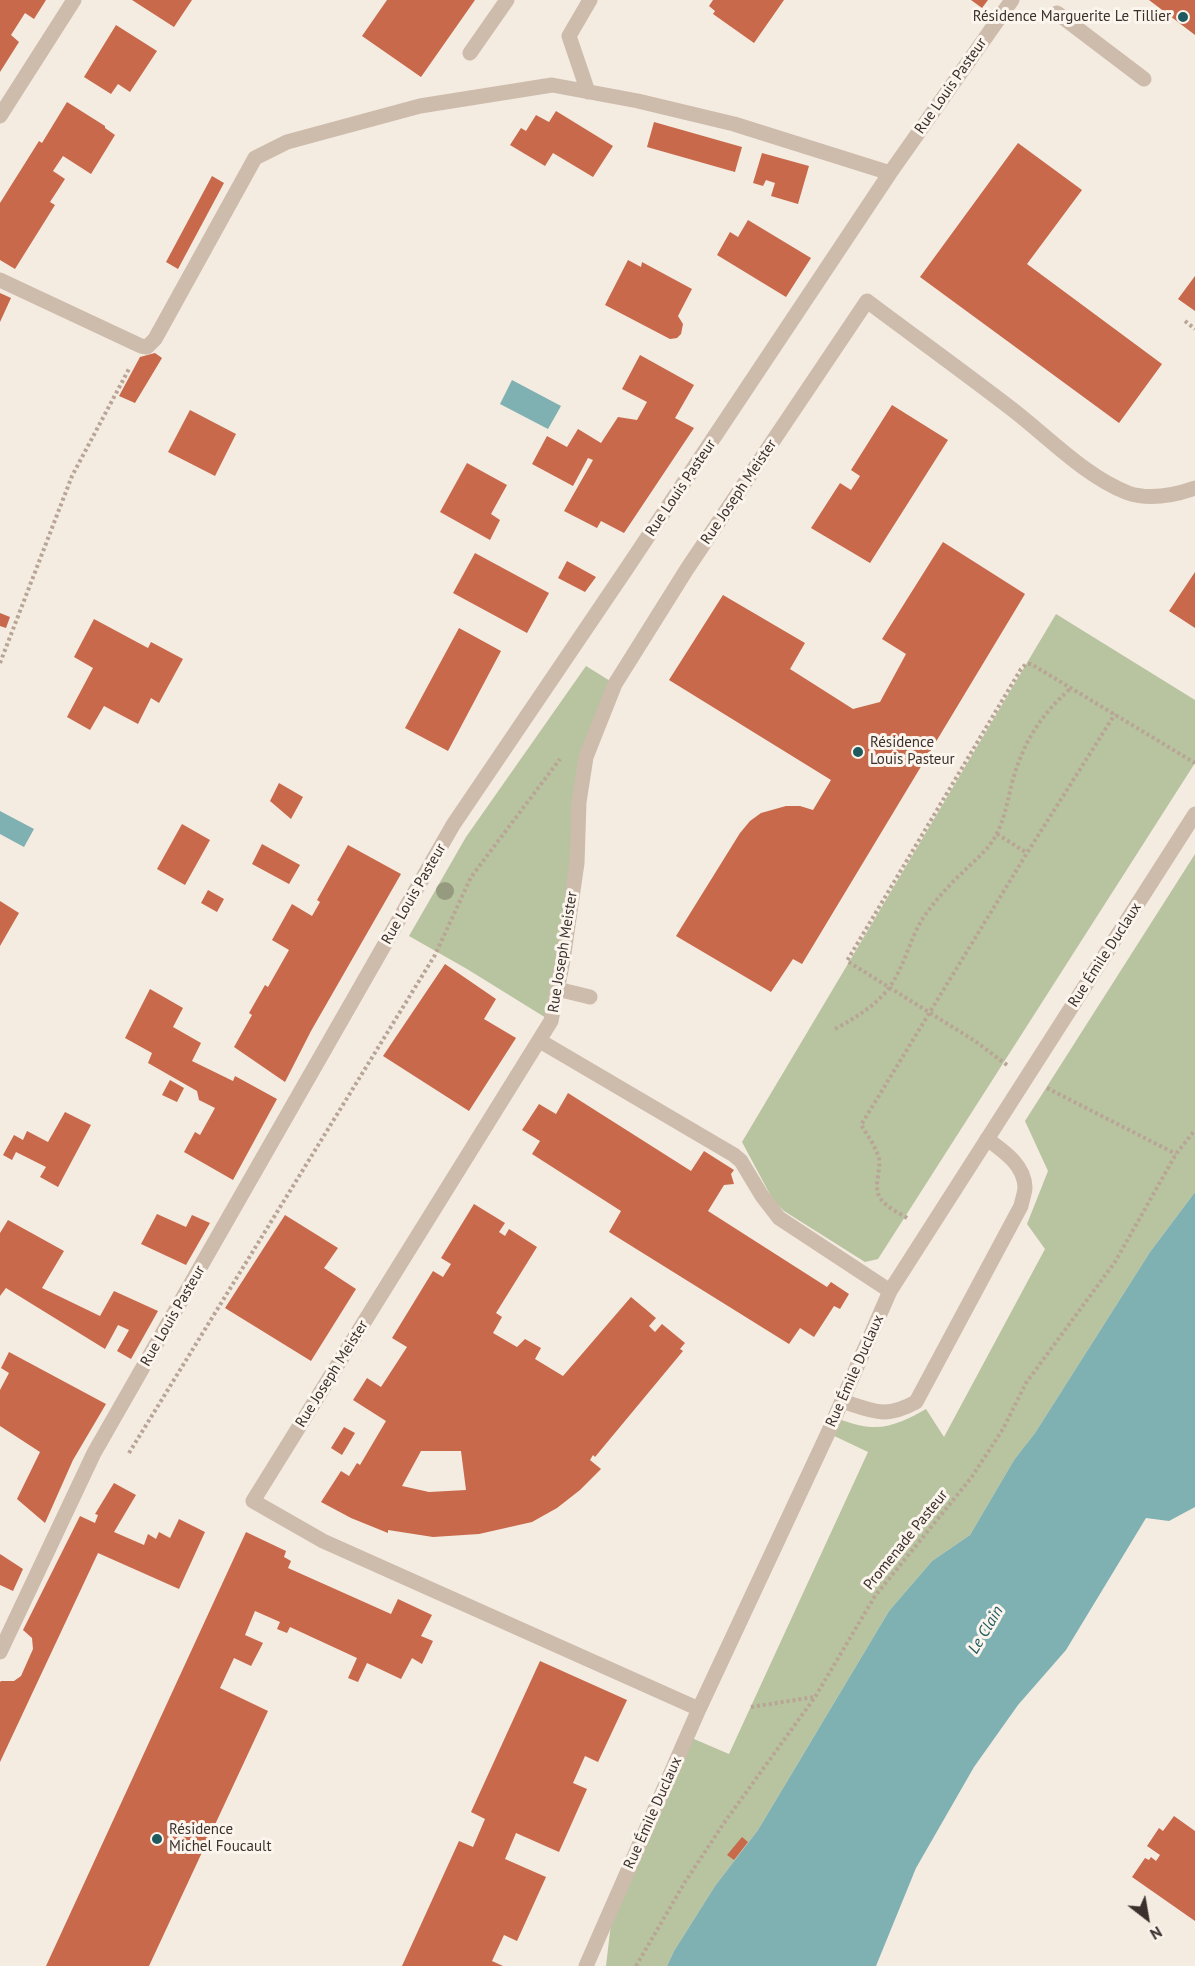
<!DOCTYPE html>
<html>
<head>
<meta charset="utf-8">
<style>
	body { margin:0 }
	#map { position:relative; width:1195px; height:1966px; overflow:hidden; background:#f4ebe1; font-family:"PT Sans",sans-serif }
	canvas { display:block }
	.north { position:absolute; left:1117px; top:1888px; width:60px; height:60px; -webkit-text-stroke:4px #fbf5ee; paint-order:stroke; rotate:149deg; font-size:16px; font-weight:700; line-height:24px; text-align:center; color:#3b302b }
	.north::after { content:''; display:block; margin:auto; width:21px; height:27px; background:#3b302b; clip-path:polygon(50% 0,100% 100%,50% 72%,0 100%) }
</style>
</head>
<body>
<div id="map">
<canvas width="1195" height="1966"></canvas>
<div class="north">N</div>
</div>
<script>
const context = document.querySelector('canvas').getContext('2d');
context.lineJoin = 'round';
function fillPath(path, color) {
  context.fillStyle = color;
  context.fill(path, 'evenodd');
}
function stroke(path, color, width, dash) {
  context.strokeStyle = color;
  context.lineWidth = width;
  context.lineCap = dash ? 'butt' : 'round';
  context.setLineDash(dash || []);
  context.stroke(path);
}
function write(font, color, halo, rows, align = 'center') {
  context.font = font + ' "PT Sans",sans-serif';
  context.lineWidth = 6;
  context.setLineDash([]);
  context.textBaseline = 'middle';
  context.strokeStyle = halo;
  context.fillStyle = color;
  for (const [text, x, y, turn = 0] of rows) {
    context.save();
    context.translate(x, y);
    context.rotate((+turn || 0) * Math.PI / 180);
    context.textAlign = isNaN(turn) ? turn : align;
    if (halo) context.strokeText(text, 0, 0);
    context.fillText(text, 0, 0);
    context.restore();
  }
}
const green = new Path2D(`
	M1056,614l139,86v63l-317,496 -13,3 -81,-51 -11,-11 -31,-58z
	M586,666l29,18 -22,52 -42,285 -84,-52 -58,-33 57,-99z
	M1195,854v338l-45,60 -115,181 -21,27 -44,75 -38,26 -43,50 -131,219 -43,56 -41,65 -7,15h-61l8,-68 73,-162 42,18 139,-302 -40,-19 7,-15c11,3 25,9 37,9 20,1 38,-9 54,-18l18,28 101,-188 -18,-25 21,-53 -23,-50z`);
const water = new Path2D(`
	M512,380l49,26 -13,23 -48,-25z
	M0,811l34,18 -10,18 -24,-13z
	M1195,1192v315l-26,14 -23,-3 -80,132 -48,55 -44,62 -58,101 -40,98h-209l7,-15 41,-65 43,-56 131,-219 43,-50 38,-26 44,-75 21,-27 115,-181z`);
const building = new Path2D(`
	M0,0h46l-12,19 -9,-6 -14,22 8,7 -19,30z
	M132,0h60l-18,27z
	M387,0h88l-54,77 -59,-41z
	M713,0h71l-30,43 -41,-29 2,-3 -6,-5z
	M971,0h17l-6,8z
	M1149,0h46v35z
	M116,25l41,26 -27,41 -12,-8 -7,10 -27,-17z
	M67,102l38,24v2l10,7 -24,39 -28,-18 -10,15 12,8 -15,23 5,3 -40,64 -15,-9v-57l39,-62 3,2z
	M556,111l57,35 -20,31 -40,-24 -8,13 -35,-21 11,-17 5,3 10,-16 13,7z
	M654,122l88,25 -7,25 -88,-25z
	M1018,143l64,47 -55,74 135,100 -43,59 -199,-146z
	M762,153l47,13 -11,38 -27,-8 4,-13 -9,-3 -3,6 -10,-3z
	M212,176l12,7 -46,86 -12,-7z
	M748,220l63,38 -25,39 -69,-42 13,-23 8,5z
	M628,260l13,7 1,-5 50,27 -14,27 5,8 -2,10 -4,4 -7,1 -65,-34z
	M1195,276v35l-17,-12z
	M0,293l11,5 -11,24z
	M155,353l7,5 -27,45 -16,-7 21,-39z
	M640,355l54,30 -19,33 19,10 -70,105 -23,-12 -4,7 -33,-17 29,-51 -5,-2 -15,28 -41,-22 15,-28 20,11 11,-18 23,14 17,-26 19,3 10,-18 -25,-13z
	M892,405l56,35 -78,123 -59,-35 29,-45 11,7 9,-14 -9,-6z
	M190,410l46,24 -21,42 -47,-24z
	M467,463l40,22 -16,29 9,6 -10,20 -50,-28z
	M943,542l82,52 -223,370 -9,-5 -22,33 -95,-56 64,-103 10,-12 11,-8 25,-7h14l13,4 18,-30 -162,-100 54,-85 82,48 -15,26 63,40 27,-7 26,-48 -24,-15z
	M475,553l74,40 -22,40 -74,-40z
	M567,561l29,16 -11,15 -27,-14z
	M1195,572v56l-26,-17z
	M0,613l10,4 -4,11 -6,-2z
	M94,619l54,29 3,-6 32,17 -24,44 -8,-5 -13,26 -34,-18 -14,24 -23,-13 26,-49 -19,-11z
	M459,628l42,23 -53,100 -43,-23z
	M279,783l24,14 -12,22 -21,-18z
	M182,824l28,16 -25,45 -28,-16z
	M262,844l38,21 -11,19 -37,-20z
	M348,845l53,29 -90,157 -26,51 -51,-35 18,-32 -3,-2 16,-28 3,2 21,-37 -17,-10 20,-36 20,12 8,-14 -3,-2z
	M208,890l16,9 -7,13 -16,-9z
	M0,901l19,12 -19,33z
	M445,964l51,35 -12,20 32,19 -47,73 -86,-55z
	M150,989l33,19 -10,19 28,16 -9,18 41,20 2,-5 42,23 -44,81 -49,-28 11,-20 5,3 15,-27 -16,-8 -2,-9 -49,-28 4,-10 -27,-15z
	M170,1080l14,8 -7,14 -15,-7z
	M568,1093l123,78 13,-20 30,19 -3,4 3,10 -10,1 -16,26 119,76 4,-5 18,12 -9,15 -6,-3 -20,31 -14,-9 -11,16 -180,-112 12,-21 -89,-57 8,-13 -18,-11 17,-26 17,10z
	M65,1112l26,13 -33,62 -18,-10 6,-10 -30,-15 -4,8 -9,-5 11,-20 9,5 4,-9 21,11z
	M474,1204l31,19 -6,9 6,4 4,-7 28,18 -41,66 6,4 -9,16 24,14 8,-8 16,9 -6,11 28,17 68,-79 25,21 -7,8 6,6 7,-8 23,19 -5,6 3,2 -88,106 -2,-2 -3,5 11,9 -21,21 -23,18 -25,14 -53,12 -46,3 -45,-7v3l-37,-15 -30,-16 20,-31 8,5 8,-13 3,2 26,-44 -33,-21 14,-22 14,9 26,-40 -15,-9 41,-67 10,6 8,-13 -10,-6zM421,1451h40l5,39 -37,2 -27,-6z
	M157,1214l29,13 6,-12 18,8 -24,42 -45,-21z
	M285,1215l53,33 -14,20 32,21 -45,72 -86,-53z
	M8,1220l56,31 -22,37 58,28 14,-25 44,20 -27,48 -14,-8 12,-21 -11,-5 -13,24 -99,-61 -6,8v-63z
	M9,1352l97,52 -33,56 -28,63 -28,-24 23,-47 -40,-26v-36l9,-17 -8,-5z
	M344,1427l11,6 -13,22 -11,-7z
	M114,1483l22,12 -22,37 30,13 4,-11 8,5 3,-7 11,6 9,-19 26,13 -26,57 -81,-36 -98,209v-80l1,-1h13l7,-5 12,-27 -1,-11 -9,-8 57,-114 15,7 3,-8 -3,-1z
	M246,1532l40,19 -2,6 7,4 -3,7 103,46 7,-15 34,16 -11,21 12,5 -11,23 -10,-6 -11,21 -34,-16 -9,19 -10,-4 9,-20 -67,-31 -3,6 -10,-4 3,-7 -25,-11 -10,24 18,8 -12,23 -17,-8 -14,30 48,23 -119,255h-103z
	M0,1554l23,15 -10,22 -13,-6z
	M540,1661l87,39 -29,62 -13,-6 -12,27 14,6 -28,63 -43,-19 -11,26 41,18 -29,64 -13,-6 -12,26 11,5h-101l57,-125 14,6 12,-28 -14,-7z
	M1174,1816l21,15v90l-63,-44 13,-19 4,2 2,-3 5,4 4,-6 -13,-9 12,-18 4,3z
	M742,1837l6,5 -14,18 -7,-5z`);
const path = new Path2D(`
	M1185,321l10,8
	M0,663l72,-187 58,-109
	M997,834l30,19
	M835,1029c18,-10 34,-19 48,-34 20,-21 25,-53 40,-77 11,-16 25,-32 39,-45 13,-13 28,-24 36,-42 8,-17 10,-34 15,-52 12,-40 28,-64 58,-91
	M1007,1065l-32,-24 -128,-80 174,-292 5,-5h5l164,99
	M1047,1088l129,66
	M907,1218c-8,-5 -21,-11 -27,-20 -7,-12 1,-26 -1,-39 -3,-12 -11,-23 -18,-34l166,-272 88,-139
	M129,1453l306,-498 36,-78 89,-118
	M751,1707l63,-10
	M636,1966l49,-84 39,-59 91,-126 60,-101 96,-118 32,-49 23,-46 89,-121 61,-108 19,-24`);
const service = new Path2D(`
	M1057,13l87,66
	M557,989l33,8
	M540,1041l194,114 7,6 21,35 17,22 111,73
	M842,1401c31,10 43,18 74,1l105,-196c1,-6 4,-13 4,-19 -1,-23 -22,-36 -38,-48`);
const minor = new Path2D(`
	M470,53l37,-53
	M588,92l-19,-56 21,-36
	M0,116l74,-116
	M0,280l141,66 6,1 8,-8 100,-181 32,-16 133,-36 132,-21 86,16 96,23 156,49
	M0,1652l94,-199 359,-628 174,-257 263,-395 122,-173
	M699,1709l-376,-168 -70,-40 298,-480 12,-61 14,-97 2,-61 7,-45 29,-73 72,-115 180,-268c48,36 98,72 146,109 35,27 73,67 115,83 21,7 47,2 67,-5
	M586,1966l113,-257 129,-276 62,-142 305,-477`);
const trees = [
	[445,891]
];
const markers = [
	[1183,17,6,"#1f5a5e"],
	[858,752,6,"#1f5a5e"],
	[157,1839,6,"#1f5a5e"]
];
const poiNames = [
	["Résidence Marguerite Le Tillier",1171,17,"right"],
	["Résidence",870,743],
	["Louis Pasteur",870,760],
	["Résidence",169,1830],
	["Michel Foucault",169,1847]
];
const streetNames = [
	["Rue Louis Pasteur",951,86,-55],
	["Rue Louis Pasteur",681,488,-56],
	["Rue Joseph Meister",739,492,-56],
	["Rue Louis Pasteur",414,894,-60],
	["Rue Joseph Meister",563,952,-81],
	["Rue Émile Duclaux",1105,955,-57],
	["Rue Louis Pasteur",173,1316,-60],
	["Rue Émile Duclaux",855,1371,-66],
	["Rue Joseph Meister",332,1374,-58],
	["Promenade Pasteur",906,1540,-51],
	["Rue Émile Duclaux",653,1813,-66]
];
const waterNames = [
	["Le Clain",986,1630,-59]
];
fillPath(green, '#b8c4a0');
fillPath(water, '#7fb0b2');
fillPath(building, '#c8694b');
stroke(path, '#b9a596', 4, [3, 3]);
stroke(service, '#cdbbac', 15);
stroke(minor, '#cdbbac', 15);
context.fillStyle = '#969b7f';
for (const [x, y] of trees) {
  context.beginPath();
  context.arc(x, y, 9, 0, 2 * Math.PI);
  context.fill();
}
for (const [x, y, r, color] of markers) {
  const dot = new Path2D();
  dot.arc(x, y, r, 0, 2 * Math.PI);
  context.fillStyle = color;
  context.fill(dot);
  stroke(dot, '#fbf5ee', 2);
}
write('15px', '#3b302b', '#fbf5ee', poiNames, 'left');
write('15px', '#3b302b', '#fbf5ee', streetNames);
write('italic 16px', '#1f5a5e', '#fbf5ee', waterNames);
</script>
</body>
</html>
